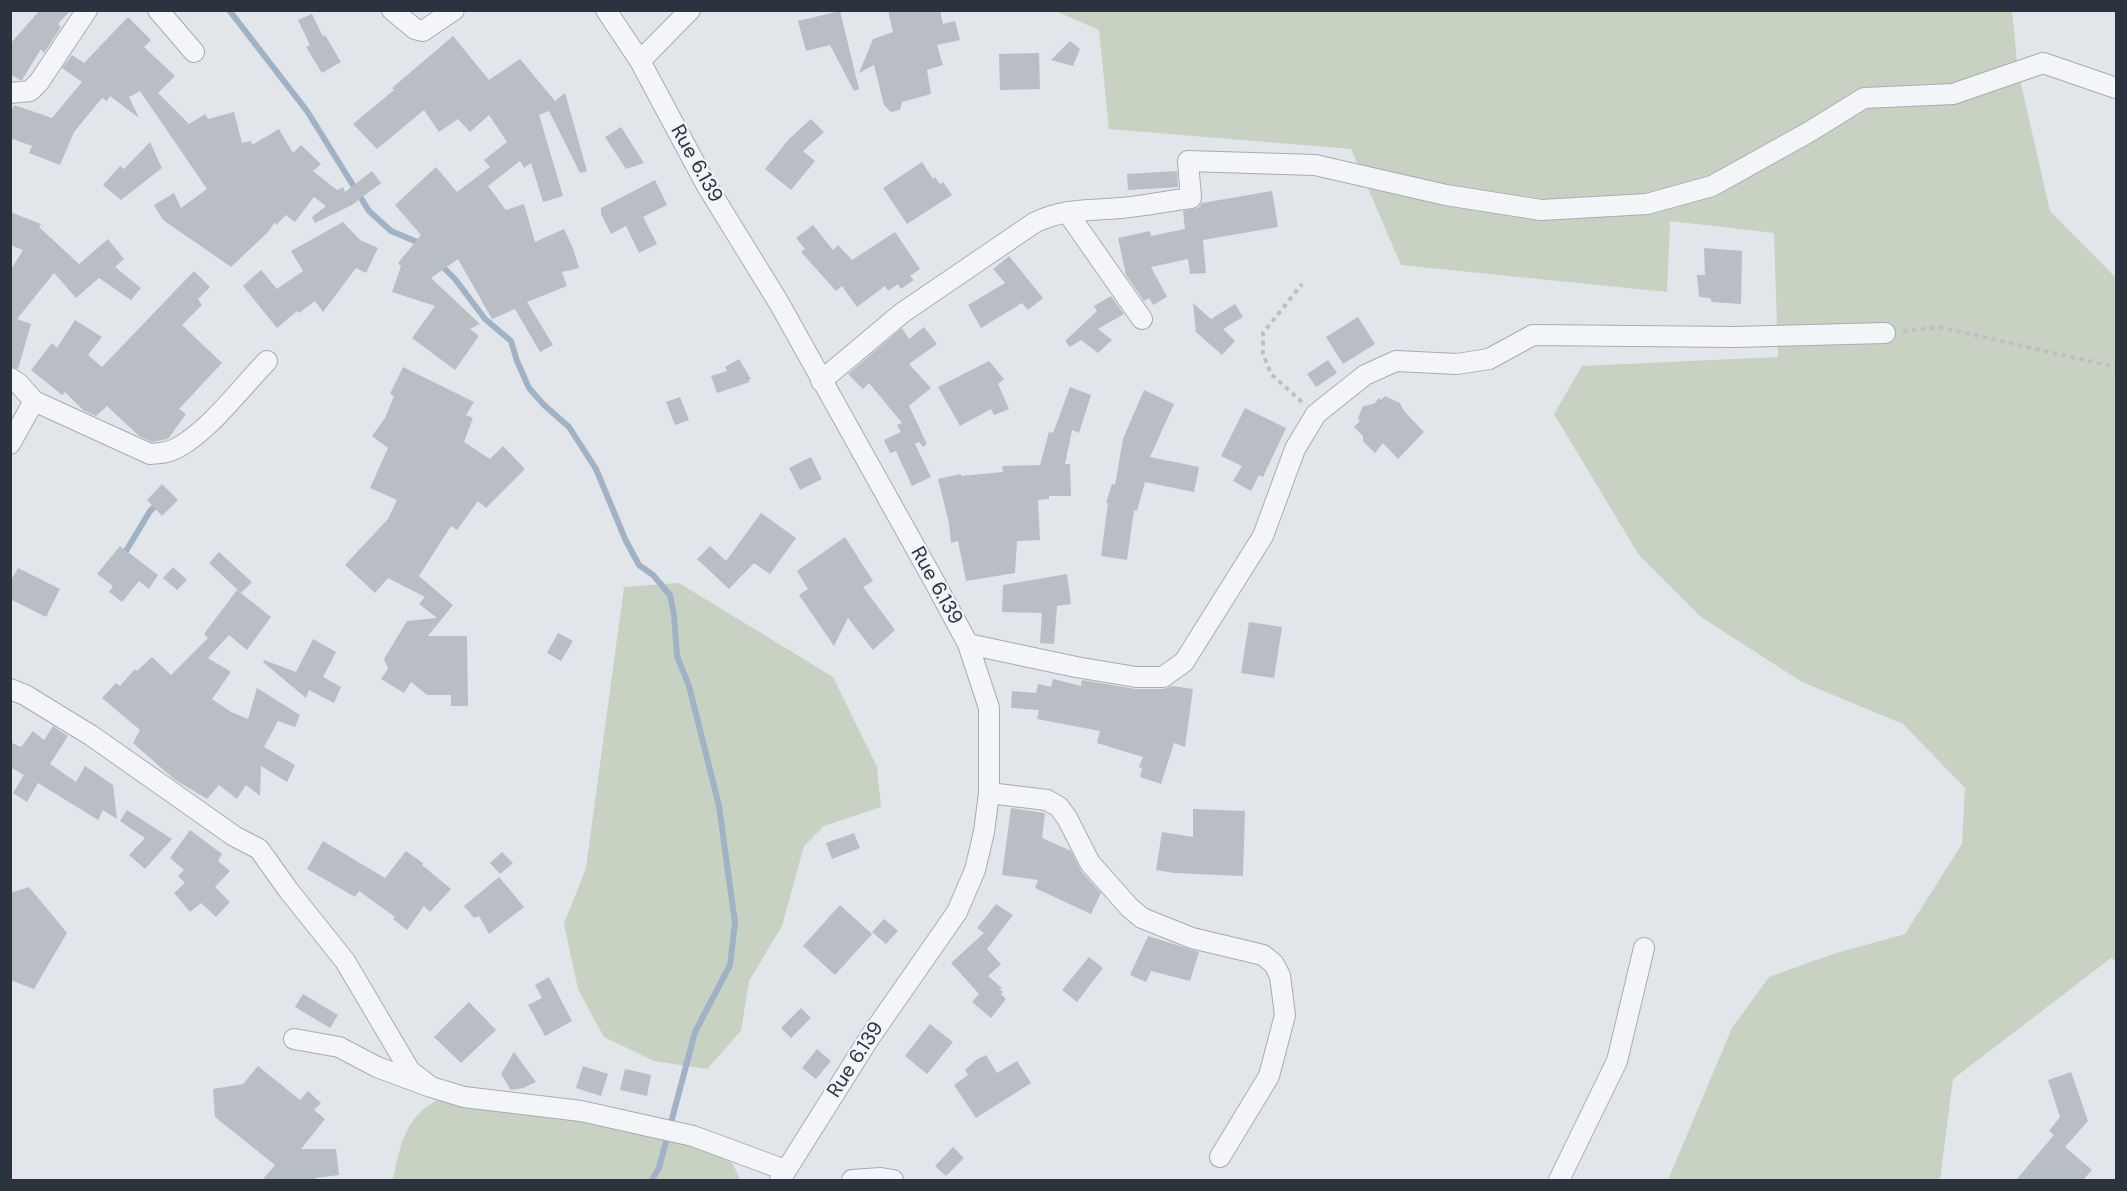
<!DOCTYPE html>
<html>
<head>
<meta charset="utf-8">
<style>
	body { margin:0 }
	#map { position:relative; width:2127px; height:1191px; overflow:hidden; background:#e2e5e9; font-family:"DM Sans",sans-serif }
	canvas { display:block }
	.frame { position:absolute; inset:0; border:12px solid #2b333f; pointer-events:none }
</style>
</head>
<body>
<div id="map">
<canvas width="2127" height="1191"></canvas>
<div class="frame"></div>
</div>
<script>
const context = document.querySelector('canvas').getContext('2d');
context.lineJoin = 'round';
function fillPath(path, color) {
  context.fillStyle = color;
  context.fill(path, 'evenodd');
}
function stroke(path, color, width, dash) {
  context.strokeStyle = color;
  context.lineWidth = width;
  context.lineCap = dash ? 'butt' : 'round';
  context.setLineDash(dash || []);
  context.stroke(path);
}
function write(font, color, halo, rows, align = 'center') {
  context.font = font + ' "DM Sans",sans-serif';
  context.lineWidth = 4.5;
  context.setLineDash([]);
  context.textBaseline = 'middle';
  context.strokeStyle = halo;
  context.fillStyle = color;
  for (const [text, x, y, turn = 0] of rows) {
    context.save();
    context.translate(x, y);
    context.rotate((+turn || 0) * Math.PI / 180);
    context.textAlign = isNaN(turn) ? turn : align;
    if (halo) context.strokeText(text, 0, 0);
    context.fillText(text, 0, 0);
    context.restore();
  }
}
const green = new Path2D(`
	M1056,11h956l6,60 32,140 66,67v683l-5,-3 -158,121 -13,101h-272l64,-152 37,-51 64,-23 72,-20 57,-90 3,-56 -62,-64 -101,-42 -101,-65 -62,-62 -85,-141 28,-48 196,-9 -4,-124 -104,-12 -3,71 -266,-27 -50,-116 -242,-20 -10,-99z
	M679,583l154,94 44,90 4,40 -57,19 -20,20 -22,80 -33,55 -8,50 -34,38 -53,-8 -50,-24 -26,-48 -14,-65 22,-56 38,-281z
	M462,1088l81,20 62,19 107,16c13,10 23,22 28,37h-347c5,-26 11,-58 35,-74 10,-7 23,-12 34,-18z`);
const stream = new Path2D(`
	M229,10l78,101 62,100 22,20 31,13
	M439,263l16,16 30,40 26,22 6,20 12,27 15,17 25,22 27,42 30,72 13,24 14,10 17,20 4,20 3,41 12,30 30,120 16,117 -5,42 -35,67 -36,136 -7,12
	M126,551l24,-40 9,-8`);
const building = new Path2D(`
	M40,10h31l-13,14 3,3 -17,26 -3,-4 -19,31h-2l-10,-6v-30z
	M888,10h52l3,14 12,-3 5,19 -23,5 6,20 -16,5 4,24 -29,8 -2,8 -9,2 -7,-7 -10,-40 -15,8 14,-34 20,-7z
	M840,11l19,78 -5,2 -24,-46 -24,6 -8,-30z
	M312,14l11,23 2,-2 16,27 -19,11 -16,-26 4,-2 -12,-25z
	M128,17l23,23 -7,7 31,29 -17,17 31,31 16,-10 3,5 26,-7 8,31 9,-2 1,4 27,-16 14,24 8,-8 20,19 -8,7 24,19 6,-3 2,5 27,-21 9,12 -29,22 -37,18 -3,-6 14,-11 -12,-9 -19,25 -9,-7 -10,10 -1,-3 -7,10 -37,35 -68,-47 -9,-15 20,-12 7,15 26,-19 -67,-98 -11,6 10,21 -29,-22 -3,5 -5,-3 -28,34 -14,33 -31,-12 3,-7 -22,-8v-24l4,-9 38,13 30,-36 -20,-14 10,-13 12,8z
	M453,36l36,44 31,-21 35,42 10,-8 22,78 -7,2 -31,-62 -10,4 24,81 -20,6 -12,-39 -7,5 -4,-7 -32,25 18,24 18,-6 11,38 29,-13 9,19 6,20 -17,4 5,14 -40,16 26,43 -13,7 -25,-43 -23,10 -34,-60 -27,19 49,46 -10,5 9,7 -24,34 -43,-32 23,-32 -43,-14 9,-26 -3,-3 23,-28 -26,-30 41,-38 21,25 33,-25 -6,-7 23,-18 -18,-27 -19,17 -12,-13 -19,13 -15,-22 -47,39 -24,-25 41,-34 -2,-2z
	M1070,41l10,8 -7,17 -22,-6z
	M1039,53l1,36 -40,1 -1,-36z
	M811,119l13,13 -21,19 12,10 -24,29 -26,-21 24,-30z
	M621,127l23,36 -18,6 -21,-32z
	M150,142l12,26 -41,32 -18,-15 17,-19 4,3z
	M922,162l11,17 2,-2 5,7 3,-2 9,13 -45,29 -24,-36z
	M1177,171l1,16 -50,3 -1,-16z
	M655,180l12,25 -24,12 14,27 -18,9 -13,-27 -15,8 -10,-20v-6z
	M1272,191l6,36 -75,13 3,33 -16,1 -2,-15 -37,8 16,30 -14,8 -4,-7 -5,3 -18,-26 -8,-37 32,-7 1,5 34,-7 -2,-18 15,-3 4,-5z
	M10,212l31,12 -2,3 40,37 29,-25 16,20 -9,8 26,21 -10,12 -32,-22 -23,20 -22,-25 -37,46 14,5 -13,45 -8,-3v-95l13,-21 -13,-5z
	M343,222l17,18 18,8 -12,25 -10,-5 -33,44 -8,-11 -16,12 -2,-2 -20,17 -34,-42 18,-16 16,19 26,-18 -12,-20z
	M813,225l20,25 5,-5 14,15 43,-28 25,37 -10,7 4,4 -13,9 -3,-5 -10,7 -3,-5 -28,21 -15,-21 -6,5 -35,-39 4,-3 -9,-11z
	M1704,248l38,3 -1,53 -29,-2 -2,-4 -11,-1 -2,-22h8z
	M1009,256l34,42 -15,12 -6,-7 -41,25 -13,-23 37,-22 -12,-14z
	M194,271l16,16 -12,12 4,6 -20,20 40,38 -43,46 7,5 -18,25 -16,3 -13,-6 -32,-30 -11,10 -13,-6 -18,-18 -3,3 -31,-25 21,-27 5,5 18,-28 27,17 -14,18 14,12z
	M1111,296l13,18 -26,15 14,11 -14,13 -17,-13 -11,7 -5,-6 32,-30 -3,-5z
	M1193,303l18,16 24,-15 8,13 -20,12 12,12 -13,14 -26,-23z
	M1358,317l17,27 -32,20 -17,-27z
	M924,327l13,17 -28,20 22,24 -22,18 18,38 -4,3 -4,-5 -4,2 16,33 -19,9 -16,-35 -6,2 -6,-13 17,-8 -4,-7 5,-2 -33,-40 -6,6 -15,-15 54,-46 7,11z
	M739,359l12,20 -3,1 2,2 -33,11 -6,-17 16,-5 -2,-4z
	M1328,360l9,13 -21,14 -9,-13z
	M989,361l15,18 -6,5 11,25 -15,6 -3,-6 -31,17 -22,-39z
	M403,367l71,35 -8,13 7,3 -9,24 26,17 13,-13 22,23 -39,39 -8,-7 -21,29 -6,-4 -32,50 34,29 -25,31h39l1,70h-17v-11h-24l-16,-13 -7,11 -23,-14 7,-10 -4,-10 23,-38 30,-3 -18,-14 6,-7 -37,-19 -13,15 -30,-28 43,-46 9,-19 -27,-12 18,-40 -16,-12 13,-18 9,-22 -4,-2z
	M1070,387l21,8 -12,38 -7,-3 -7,34h5l1,32h-22v3l-11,1 2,40 -23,1 -2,32 -49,8 -8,-40 -7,2 -2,-20 -11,-44 23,-5v2l42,-4 -1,-6 38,-1 9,-33 4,1z
	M1144,390l30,14 -24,53 49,10 -5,25 -49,-10 -8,29 -3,-1 -7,50 -26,-4 7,-53h-2l6,-19 3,1 8,-46z
	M1385,396l15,7 4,8 20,21 -26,27 -15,-16 -8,10 -12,-12v-5l-9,-9 6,-6 -2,-3 5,-12 11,-2 5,-6 2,2z
	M680,397l9,23 -14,5 -9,-23z
	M1245,408l41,20 -23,49 -4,-2 -8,16 -18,-10 9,-15 -21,-10z
	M811,457l11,22 -22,11 -11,-22z
	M162,484l16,16 -16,16 -15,-16z
	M761,513l35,25 -26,36 -16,-11 -25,26 -32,-30 13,-13 16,15z
	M845,537l28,44 -10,6 32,43 -22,20 -25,-32 -14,28 -35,-51 9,-6 -11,-18z
	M120,546l38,29 -9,14 -10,-8 -17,21 -13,-10 4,-6 -16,-12z
	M219,552l33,30 -11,11 -32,-30z
	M173,567l14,13 -10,10 -14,-12z
	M18,568l42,21 -14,28 -36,-18v-17z
	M1067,574l4,30 -14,2 -3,38 -14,-1 2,-30 -40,-1 1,-27z
	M237,590l34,27 -24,33 -18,-15 -21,23 23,14 -19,27 19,13 17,7 9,-31 43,27 -5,12 -17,-6 -14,26 31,18 -8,17 -26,-16 -1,30 -14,-11 -9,14 -18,-14 -12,14 -33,-20 -41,-36 7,-13 -38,-32 14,-15 4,3 15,-17 2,2 15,-14 19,18 37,-37 -4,-4z
	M1249,622l33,5 -8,51 -33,-5z
	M558,633l15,8 -12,20 -14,-8z
	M313,639l23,13 -13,25 18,10 -7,16 -25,-13 -3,8 -43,-36 1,-2 32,12z
	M1053,679l28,7 1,-6 54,9h27l9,-3 21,3 -8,58 -11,-4 -13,41 -21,-7 2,-9 -3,-1 4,-10 -46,-14 3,-12 -63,-12 2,-9 -28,-2 1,-17 24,2 2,-9 13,3z
	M53,726l15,10 -18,28 26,18 9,-16 28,19 4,34 -14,-9 -5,10 -60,-37 -11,19 -14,-9 11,-18 -14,-8v-25l11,5 12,-16 11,9z
	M1011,808l34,5 -3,25 29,13 10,20 20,22 -10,21 -56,-26 3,-8 -36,-5z
	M1193,809l52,2 -2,65 -69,-3 -18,-3 6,-38 31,5z
	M127,810l45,29 -27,30 -16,-14 16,-17 -25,-17z
	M190,830l32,24 -4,7 12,10 -15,16 15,15 -14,15 -15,-14 -11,9 -16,-19 11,-10 -7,-7 6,-6 -14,-12z
	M854,833l6,15 -28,11 -6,-16z
	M323,841l62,37 21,-27 17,12 -1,2 29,24 -21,23 -6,-6 -17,24 -14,-11 2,-2 -36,-26 -4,6 -48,-28z
	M502,852l11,11 -13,11 -10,-11z
	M499,877l25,30 -35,27 -10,-18 -5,2 -10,-12z
	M29,887l38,46 -33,56 -24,-9v-87z
	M996,904l17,11 -26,34 14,15 -13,12 14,12 -2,2 3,2 -2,2 5,5 -15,19 -19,-16 7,-8 -28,-31 33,-30 -7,-5z
	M840,905l32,29 -37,41 -32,-29z
	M884,919l14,12 -12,13 -14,-12z
	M1148,936l51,16 -9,29 -39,-10 -5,11 -16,-7z
	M1089,957l14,11 -26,34 -15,-12z
	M549,977l23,44 -27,15 -17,-31 14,-7 -7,-13z
	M303,994l35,21 -8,13 -35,-21z
	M469,1002l27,28 -35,33 -27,-26z
	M801,1008l10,10 -20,20 -10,-10z
	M930,1024l23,18 -26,32 -22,-18z
	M817,1049l14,12 -15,18 -14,-11z
	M514,1052l22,30 -13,6 -12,2 -10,-16z
	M986,1055l11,18 20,-12 14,22 -55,35 -22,-33 14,-10 -3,-5 11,-10z
	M258,1066l42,34 8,-9 13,12 -7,7 11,9 -24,30h35l3,26 -23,3 -2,2h-52l13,-15 -60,-48 -2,-28 30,-5z
	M583,1066l25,8 -7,22 -25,-8z
	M625,1069l26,6 -4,21 -27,-6z
	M2071,1072l17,49 -23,26 27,23 -9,10h-67l38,-45 -5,-4 11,-14 -12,-37z
	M953,1147l11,11 -18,18 -11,-10z`);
const path = new Path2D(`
	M1903,331l36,-4 177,40
	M1302,402l-31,-28 -8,-20v-21l39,-49`);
const minor = new Path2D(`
	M158,10l36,42
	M392,10l23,19 8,2 31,-21
	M606,10l34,51 67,125 72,117 155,278 34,63 21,64v85l-5,39 -9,38 -18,42 -87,125 -90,143
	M640,61l50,-51
	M10,93l20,-2 9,-9 48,-72
	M1067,212l75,107
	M10,378l8,5 16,18 116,53c10,-1 18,-1 27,-6 32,-17 64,-60 90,-87
	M821,381l81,-68 132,-90c30,-15 54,-12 87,-15 23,-2 47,-7 70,-10l-3,-37 127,4 131,30 95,15 106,-6 65,-18 97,-54 55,-34 89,-4 90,-31 73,25
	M10,444l24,-43
	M968,644l108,23 60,10h27l21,-15 79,-126 32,-87 21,-35 49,-39 31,-14 61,3 32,-5 44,-24 202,2 150,-4
	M10,689l15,6 67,41 142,100 25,13 30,42 56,70 65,110 21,16
	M989,793l58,7 12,7 8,11 23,45 39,44 13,11 50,20 71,17 11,9 6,12 5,39 -16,61 -49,81
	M294,1039l45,8 38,20 54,20 33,10 117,14 112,25 92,34
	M852,1180l29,-2 12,2
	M1559,1180l58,-119 27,-113`);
const streetNames = [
	["Rue 6.139",696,164,61],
	["Rue 6.139",936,586,61],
	["Rue 6.139",856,1060,-57]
];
fillPath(green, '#c7d2c3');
stroke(stream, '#a0b3c6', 6);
fillPath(building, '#b9bec5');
stroke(minor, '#a7acb3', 22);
stroke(path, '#bcbfc4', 4, [4.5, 4.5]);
stroke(minor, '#f4f5f8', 20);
write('20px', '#2b333f', '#f1f3f6', streetNames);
</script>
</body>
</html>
